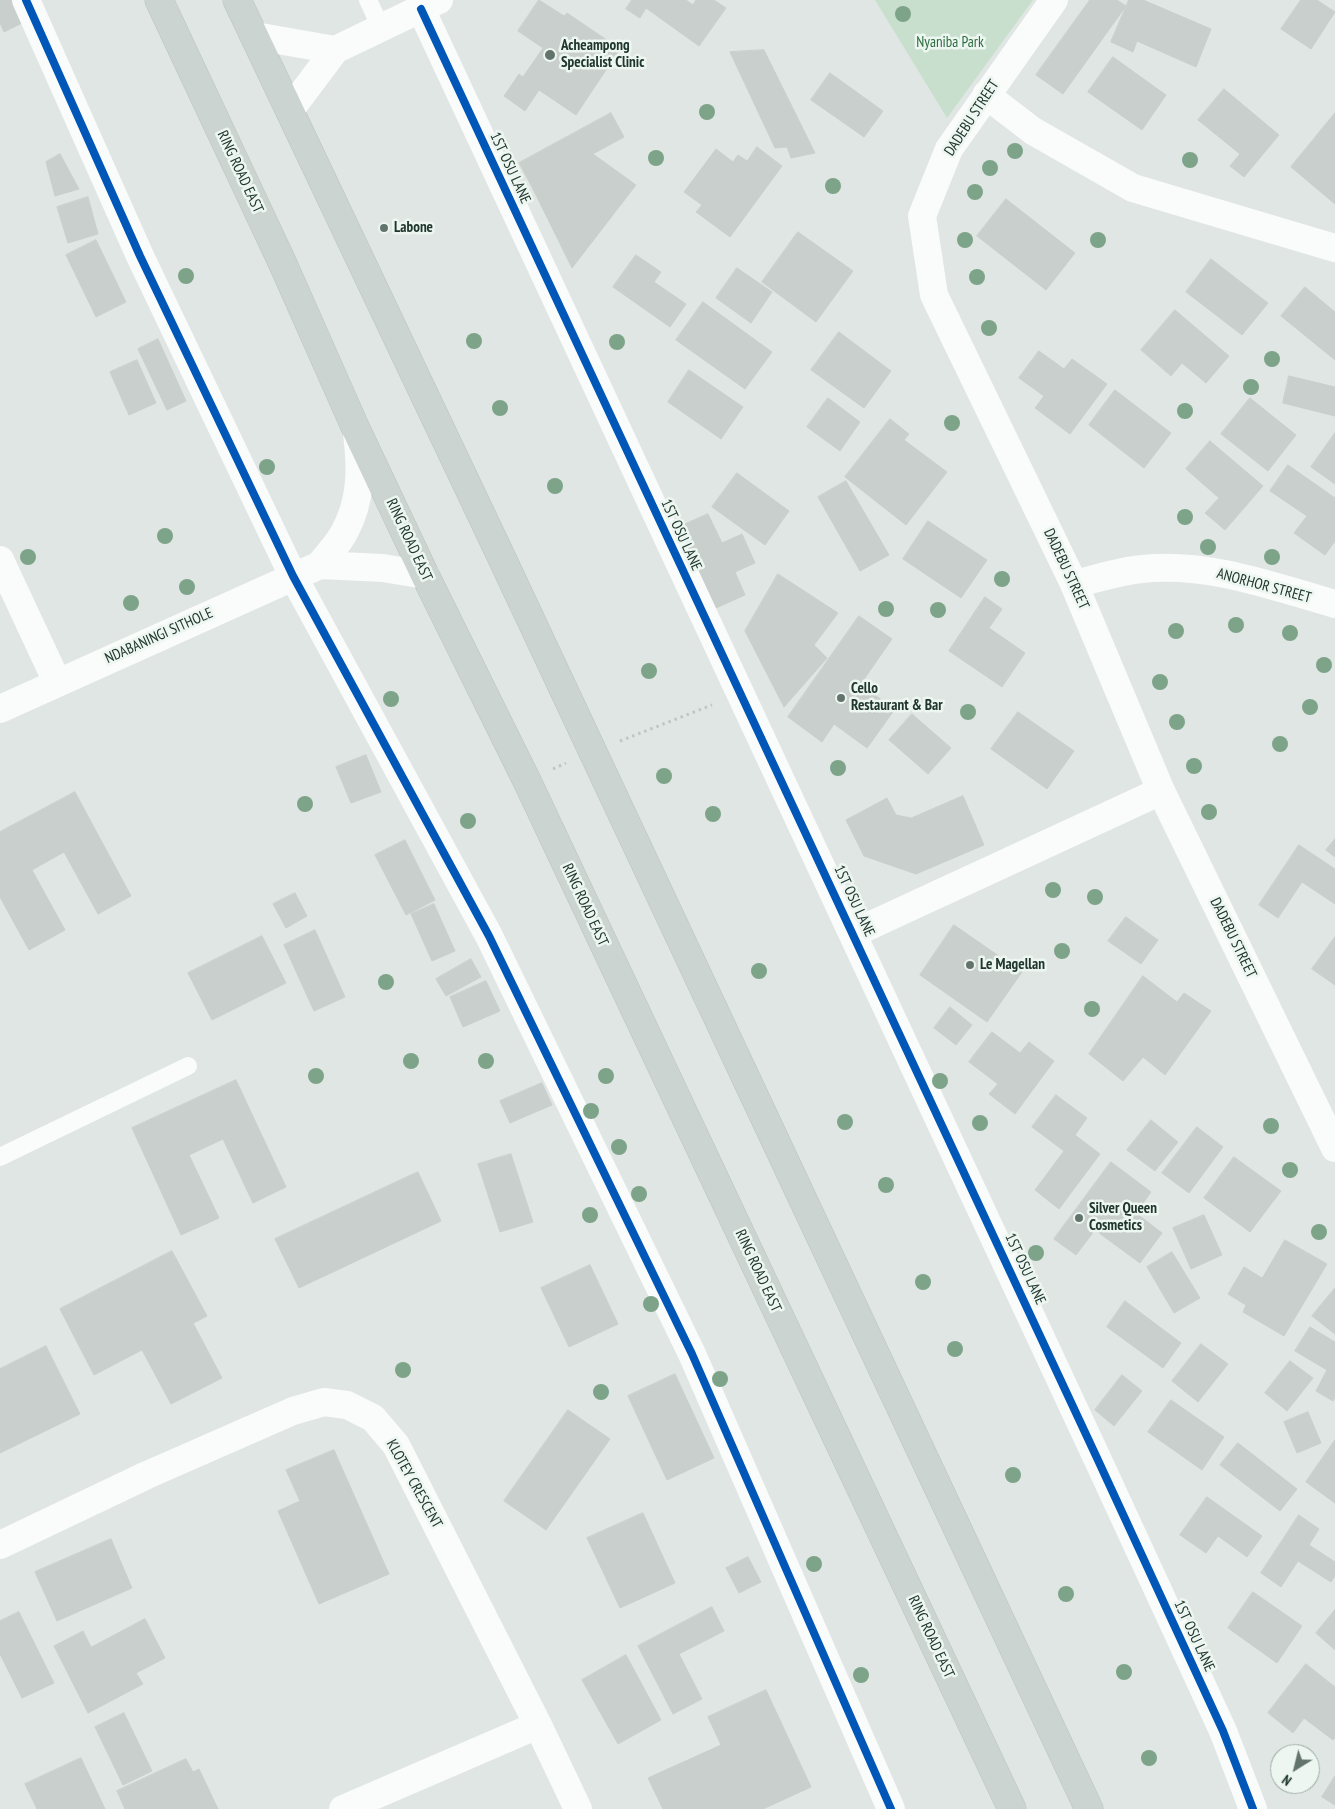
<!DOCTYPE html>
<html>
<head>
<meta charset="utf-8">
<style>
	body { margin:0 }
	#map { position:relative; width:1335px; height:1809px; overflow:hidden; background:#e0e6e3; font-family:"PT Sans Narrow",sans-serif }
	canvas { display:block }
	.north { position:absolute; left:1270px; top:1744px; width:50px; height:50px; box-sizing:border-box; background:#edf6f1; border:1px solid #9baaa3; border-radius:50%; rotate:216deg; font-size:14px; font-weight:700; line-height:20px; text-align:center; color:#20372f }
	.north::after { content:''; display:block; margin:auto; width:18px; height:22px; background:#63746e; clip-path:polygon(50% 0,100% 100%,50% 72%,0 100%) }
</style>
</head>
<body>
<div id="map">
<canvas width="1335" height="1809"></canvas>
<div class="north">N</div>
</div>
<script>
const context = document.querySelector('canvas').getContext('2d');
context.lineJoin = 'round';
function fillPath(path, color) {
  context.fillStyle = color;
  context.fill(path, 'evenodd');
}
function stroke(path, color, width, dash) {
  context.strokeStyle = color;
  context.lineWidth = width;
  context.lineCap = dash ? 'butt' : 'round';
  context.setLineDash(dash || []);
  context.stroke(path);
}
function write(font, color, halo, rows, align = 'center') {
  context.font = font + ' "PT Sans Narrow",sans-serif';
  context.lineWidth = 5;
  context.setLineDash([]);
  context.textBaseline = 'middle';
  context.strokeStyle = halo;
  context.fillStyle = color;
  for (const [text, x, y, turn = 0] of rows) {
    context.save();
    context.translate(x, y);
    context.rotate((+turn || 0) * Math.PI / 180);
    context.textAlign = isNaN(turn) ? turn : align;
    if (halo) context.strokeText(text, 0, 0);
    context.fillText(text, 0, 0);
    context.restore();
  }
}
const green = new Path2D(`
	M875,0h158l-86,118z`);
const building = new Path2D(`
	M0,0h12l10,23 -18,9 -4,-9z
	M539,0l25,16 3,-3 53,36 -44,66 -37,-25 -14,21 -21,-15 15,-22 4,3 20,-29 -25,-17z
	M632,0h54l7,5 3,-5h18l12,8 -27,38 -53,-38 -6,10 -14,-9z
	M1090,0h27l9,6 -63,88 -27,-19z
	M1129,0h14l68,29 -15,38 -59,-26 -4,11 -22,-10z
	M1301,0h16l18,12 -24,37 -30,-20z
	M764,50l51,103 -24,5 -4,-11 -12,1 -45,-96z
	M1113,57l53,38 -24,35 -54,-38z
	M830,73l53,38 -19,26 -53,-37z
	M1224,89l55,46 -35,42 -14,-11 10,-12 -42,-34z
	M611,113l13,24 -92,50 -13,-24z
	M1335,113v91l-44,-37z
	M757,147l25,19 -52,71 -34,-25 6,-7 -18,-13 32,-43 17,13 5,-7 9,6z
	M60,154l19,35 -24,7 -9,-34z
	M593,154l43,31 -64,83 -40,-81z
	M88,197l10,37 -30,9 -11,-36z
	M1006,199l69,54 -29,37 -69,-54z
	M798,232l55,39 -37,51 -54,-40z
	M96,240l30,62 -30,15 -30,-62z
	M636,255l25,17 -7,10 32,22 -16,23 -57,-40z
	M1211,259l57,44 -26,32 -56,-43z
	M737,268l35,24 -21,31 -35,-25z
	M1305,287l30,25v48l-54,-44z
	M703,302l69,50 -27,37 -69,-49z
	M1175,310l54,46 -23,27 -24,-20 -11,13 -30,-26z
	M839,332l52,39 -27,37 -53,-38z
	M158,339l28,62 -19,9 -29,-61z
	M1039,351l25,18 8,-10 35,25 -37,50 -35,-26 9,-12 -25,-18z
	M137,360l19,43 -27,12 -19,-43z
	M689,370l54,37 -22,32 -53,-37z
	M1289,376l46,11v29l-52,-13z
	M1115,390l56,43 -27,35 -55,-43z
	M828,398l32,24 -20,29 -33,-24z
	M1250,398l46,37 -28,36 -47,-37z
	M890,419l19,15 -5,6 43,32 -41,53 -61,-48z
	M1335,433v51l-24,-17z
	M1210,441l53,45 -38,44 -20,-17 14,-15 -33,-29z
	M1288,465l47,33v43l-10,14 -31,-22 13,-17 -37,-25z
	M737,473l52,38 -24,34 -53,-38z
	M846,481l43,74 -29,16 -42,-74z
	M708,514l14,29 20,-9 13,29 -20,9 10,23 -29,13 -37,-81z
	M928,521l59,39 -26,38 -58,-39z
	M778,574l60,39 -24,32 13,13 -43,49 -39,-76z
	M985,597l17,12 -13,19 36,25 -23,34 -53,-36z
	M859,616l33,23 -32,46 35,24 -28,39 -33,-24 -12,18 -34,-25z
	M1018,712l56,39 -27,38 -56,-40z
	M912,714l39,34 -23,26 -39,-34z
	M366,755l15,37 -30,11 -15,-36z
	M75,792l56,104 -33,18 -34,-62 -32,18 33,60 -36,20 -29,-53v-65z
	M963,796l21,49 -68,29 -52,-18 -18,-36 41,-22 9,17 15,3z
	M1335,839v18l-9,-7z
	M405,840l30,60 -29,15 -31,-60z
	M1299,845l36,24v35l-33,-22 -24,36 -19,-13z
	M295,893l12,23 -21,12 -13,-24z
	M434,904l21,47 -23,10 -21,-47z
	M1126,917l32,23 -17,24 -33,-23z
	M954,925l68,47 -35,50 -67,-47z
	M315,930l30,67 -31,14 -30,-66z
	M262,936l24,47 -74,37 -24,-47z
	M1335,937v48l-23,-16z
	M471,959l10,18 -35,19 -10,-17z
	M1143,976l34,26 7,-9 27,18 -46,64 -22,-18 -20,24 -34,-27z
	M486,981l14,30 -37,16 -13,-30z
	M950,1007l22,18 -16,20 -22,-17z
	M992,1032l28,21 9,-11 25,19 -39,53 -26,-20 9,-10 -29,-22z
	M236,1080l50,107 -33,16 -30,-64 -34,16 30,63 -38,17 -49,-107z
	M542,1083l10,22 -42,18 -10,-22z
	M1056,1095l31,23 -12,17 25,19 -41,55 -24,-19 29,-39 -32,-24z
	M1151,1120l27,22 -23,29 -28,-21z
	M1197,1127l26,20 -34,46 -27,-20z
	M511,1154l22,68 -33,10 -22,-68z
	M1234,1157l47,34 -31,41 -46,-34z
	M1111,1162l40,30 -15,21 26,20 -22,30 -45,-33 -19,25 -22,-16z
	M418,1172l23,49 -142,67 -24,-49z
	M1204,1215l18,40 -31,14 -18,-41z
	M1285,1240l42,24 -43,72 -41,-24 3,-7 -18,-11 16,-27 18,11z
	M172,1251l35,65 -113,59 -34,-66z
	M1172,1252l28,46 -26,15 -27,-46z
	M590,1265l28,59 -49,23 -28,-59z
	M1335,1288v46l-23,-18z
	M1125,1301l56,42 -18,25 -56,-41z
	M193,1323l29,55 -51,26 -29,-54z
	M1310,1327l25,15v55l-2,4 -17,-10 11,-21 -32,-19z
	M1201,1344l27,20 -30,38 -26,-21z
	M46,1346l34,68 -80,39v-84z
	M1290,1361l23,17 -26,33 -22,-18z
	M675,1374l39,84 -47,22 -39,-84z
	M1122,1375l20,16 -28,35 -19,-16z
	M1171,1400l53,37 -22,33 -54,-38z
	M568,1410l42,29 -64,91 -42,-29z
	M1308,1412l13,31 -24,10 -13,-31z
	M1335,1440v63l-29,-21z
	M1238,1443l59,46 -17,22 -60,-46z
	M334,1450l55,124 -70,30 -41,-93 22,-10 -14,-31z
	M1207,1497l55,39 -15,21 -29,-21 -12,17 -26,-18z
	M643,1513l32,70 -55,25 -33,-70z
	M1299,1515l20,14 -10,16 26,17v14l-4,6 -33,-21 -17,26 -20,-14z
	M111,1539l21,49 -75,33 -22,-49z
	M748,1557l13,25 -22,11 -13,-25z
	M1253,1592l49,34 -25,37 -49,-35z
	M712,1607l12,24 -45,23 23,45 -29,15 -35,-68z
	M1335,1610v40l-19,-17z
	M19,1612l35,71 -32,15 -22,-44v-33z
	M145,1619l20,39 -29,15 7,11 -55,29 -34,-67 29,-15 8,16z
	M626,1655l35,65 -43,24 -36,-64z
	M1306,1664l29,23v51l-2,2 -29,-22 -11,15 -25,-20z
	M766,1690l45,97 -48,22h-100l-15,-31 73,-33 -13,-28z
	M124,1713l28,58 -29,14 -28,-58z
	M81,1758l24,51h-68l-12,-25z
	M186,1759l7,13 6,-3 19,40h-93l-8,-18z
	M1335,1776v29l-13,-8z`);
const path = new Path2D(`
	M620,741l92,-36
	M553,769l13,-6`);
const service = new Path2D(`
	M368,0l13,28
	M0,1157l188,-91`);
const minor = new Path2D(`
	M26,0l114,256 153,320 196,360 203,418 199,455
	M1054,0l-105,149 -27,67 12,79 140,289 87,207 174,357
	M421,9l676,1449 126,273 30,78
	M255,36l80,14
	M986,95l47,36 100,57 202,60
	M290,110l45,-60 104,-50
	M0,560l57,122
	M1074,584c22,-5 45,-13 68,-15 66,-7 130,17 193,35
	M854,933l307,-142
	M0,1545l147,-70 146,-64 31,-9 23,3 26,13 23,27 142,280 40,84
	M343,1809l195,-84`);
const tertiary = new Path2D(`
	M320,565c8,-11 19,-22 25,-34 17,-32 16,-64 12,-98
	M0,709l320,-144 63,3 42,7`);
const primary = new Path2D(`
	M159,0l123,262 74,167 69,146 102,206 485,1028
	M237,0l262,552 590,1257`);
const cycleway = new Path2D(`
	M26,0l114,256 153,320 196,360 203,418 199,455
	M421,9l676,1449 126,273 30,78`);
const trees = [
	[903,14],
	[707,112],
	[1015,151],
	[656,158],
	[1190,160],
	[990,168],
	[833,186],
	[975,192],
	[965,240],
	[1098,240],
	[186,276],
	[977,277],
	[989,328],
	[474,341],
	[617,342],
	[1272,359],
	[1251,387],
	[500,408],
	[1185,411],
	[952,423],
	[267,467],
	[555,486],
	[1185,517],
	[165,536],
	[1208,547],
	[28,557],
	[1272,557],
	[1002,579],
	[187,587],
	[131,603],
	[886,609],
	[938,610],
	[1236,625],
	[1176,631],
	[1290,633],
	[1324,665],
	[649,671],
	[1160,682],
	[391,699],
	[1310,707],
	[968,712],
	[1177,722],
	[1280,744],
	[1194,766],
	[838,768],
	[664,776],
	[305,804],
	[1209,812],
	[713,814],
	[468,821],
	[1053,890],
	[1095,897],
	[1062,951],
	[759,971],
	[386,982],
	[1092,1009],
	[411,1061],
	[486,1061],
	[316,1076],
	[606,1076],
	[940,1081],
	[591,1111],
	[845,1122],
	[980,1123],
	[1271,1126],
	[619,1147],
	[1290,1170],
	[886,1185],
	[639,1194],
	[590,1215],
	[1319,1232],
	[1036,1253],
	[923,1282],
	[651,1304],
	[955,1349],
	[403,1370],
	[720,1379],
	[601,1392],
	[1013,1475],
	[814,1564],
	[1066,1594],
	[1124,1672],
	[861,1675],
	[1149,1758]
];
const markers = [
	[550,55,6,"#63746e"],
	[384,228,5,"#63746e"],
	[841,698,5,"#63746e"],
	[970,965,5,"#63746e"],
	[1079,1218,5,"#63746e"]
];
const parkNames = [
	["Nyaniba Park",950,43]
];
const poiNames = [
	["Acheampong",561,46],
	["Specialist Clinic",561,63],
	["Labone",394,228],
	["Cello",851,689],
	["Restaurant & Bar",851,706],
	["Le Magellan",980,965],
	["Silver Queen",1089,1209],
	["Cosmetics",1089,1226]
];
const streetNames = [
	["DADEBU STREET",972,118,-57],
	["1ST OSU LANE",510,168,65],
	["RING ROAD EAST",240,172,65],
	["1ST OSU LANE",681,535,65],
	["RING ROAD EAST",409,540,65],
	["DADEBU STREET",1066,569,65],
	["ANORHOR STREET",1264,586,15],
	["NDABANINGI SITHOLE",159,636,-24],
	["1ST OSU LANE",854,901,65],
	["RING ROAD EAST",585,905,65],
	["DADEBU STREET",1233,938,64],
	["1ST OSU LANE",1025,1269,65],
	["RING ROAD EAST",758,1271,65],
	["KLOTEY CRESCENT",414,1484,61],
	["1ST OSU LANE",1194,1636,65],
	["RING ROAD EAST",931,1637,65]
];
fillPath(green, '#c9dfce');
fillPath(building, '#c9cfcc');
stroke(building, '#c9cfcc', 1);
stroke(primary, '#bbc3bf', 29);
stroke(path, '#bfc6c4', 3, [2.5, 4]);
stroke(service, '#fafbfb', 18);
stroke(minor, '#fafbfb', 28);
stroke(tertiary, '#fafbfb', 28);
stroke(primary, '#ccd4d1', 28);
stroke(cycleway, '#0057b8', 8);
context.fillStyle = '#7da389';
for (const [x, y] of trees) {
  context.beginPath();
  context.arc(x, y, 8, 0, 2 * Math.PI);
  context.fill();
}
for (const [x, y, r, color] of markers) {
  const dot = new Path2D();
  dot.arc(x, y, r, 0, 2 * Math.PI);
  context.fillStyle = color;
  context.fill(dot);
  stroke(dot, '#edf6f1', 2);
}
write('15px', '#2c6d3f', '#edf6f1', parkNames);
write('bold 15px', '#20372f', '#edf6f1', poiNames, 'left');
write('15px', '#20372f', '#edf6f1', streetNames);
</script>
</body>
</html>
